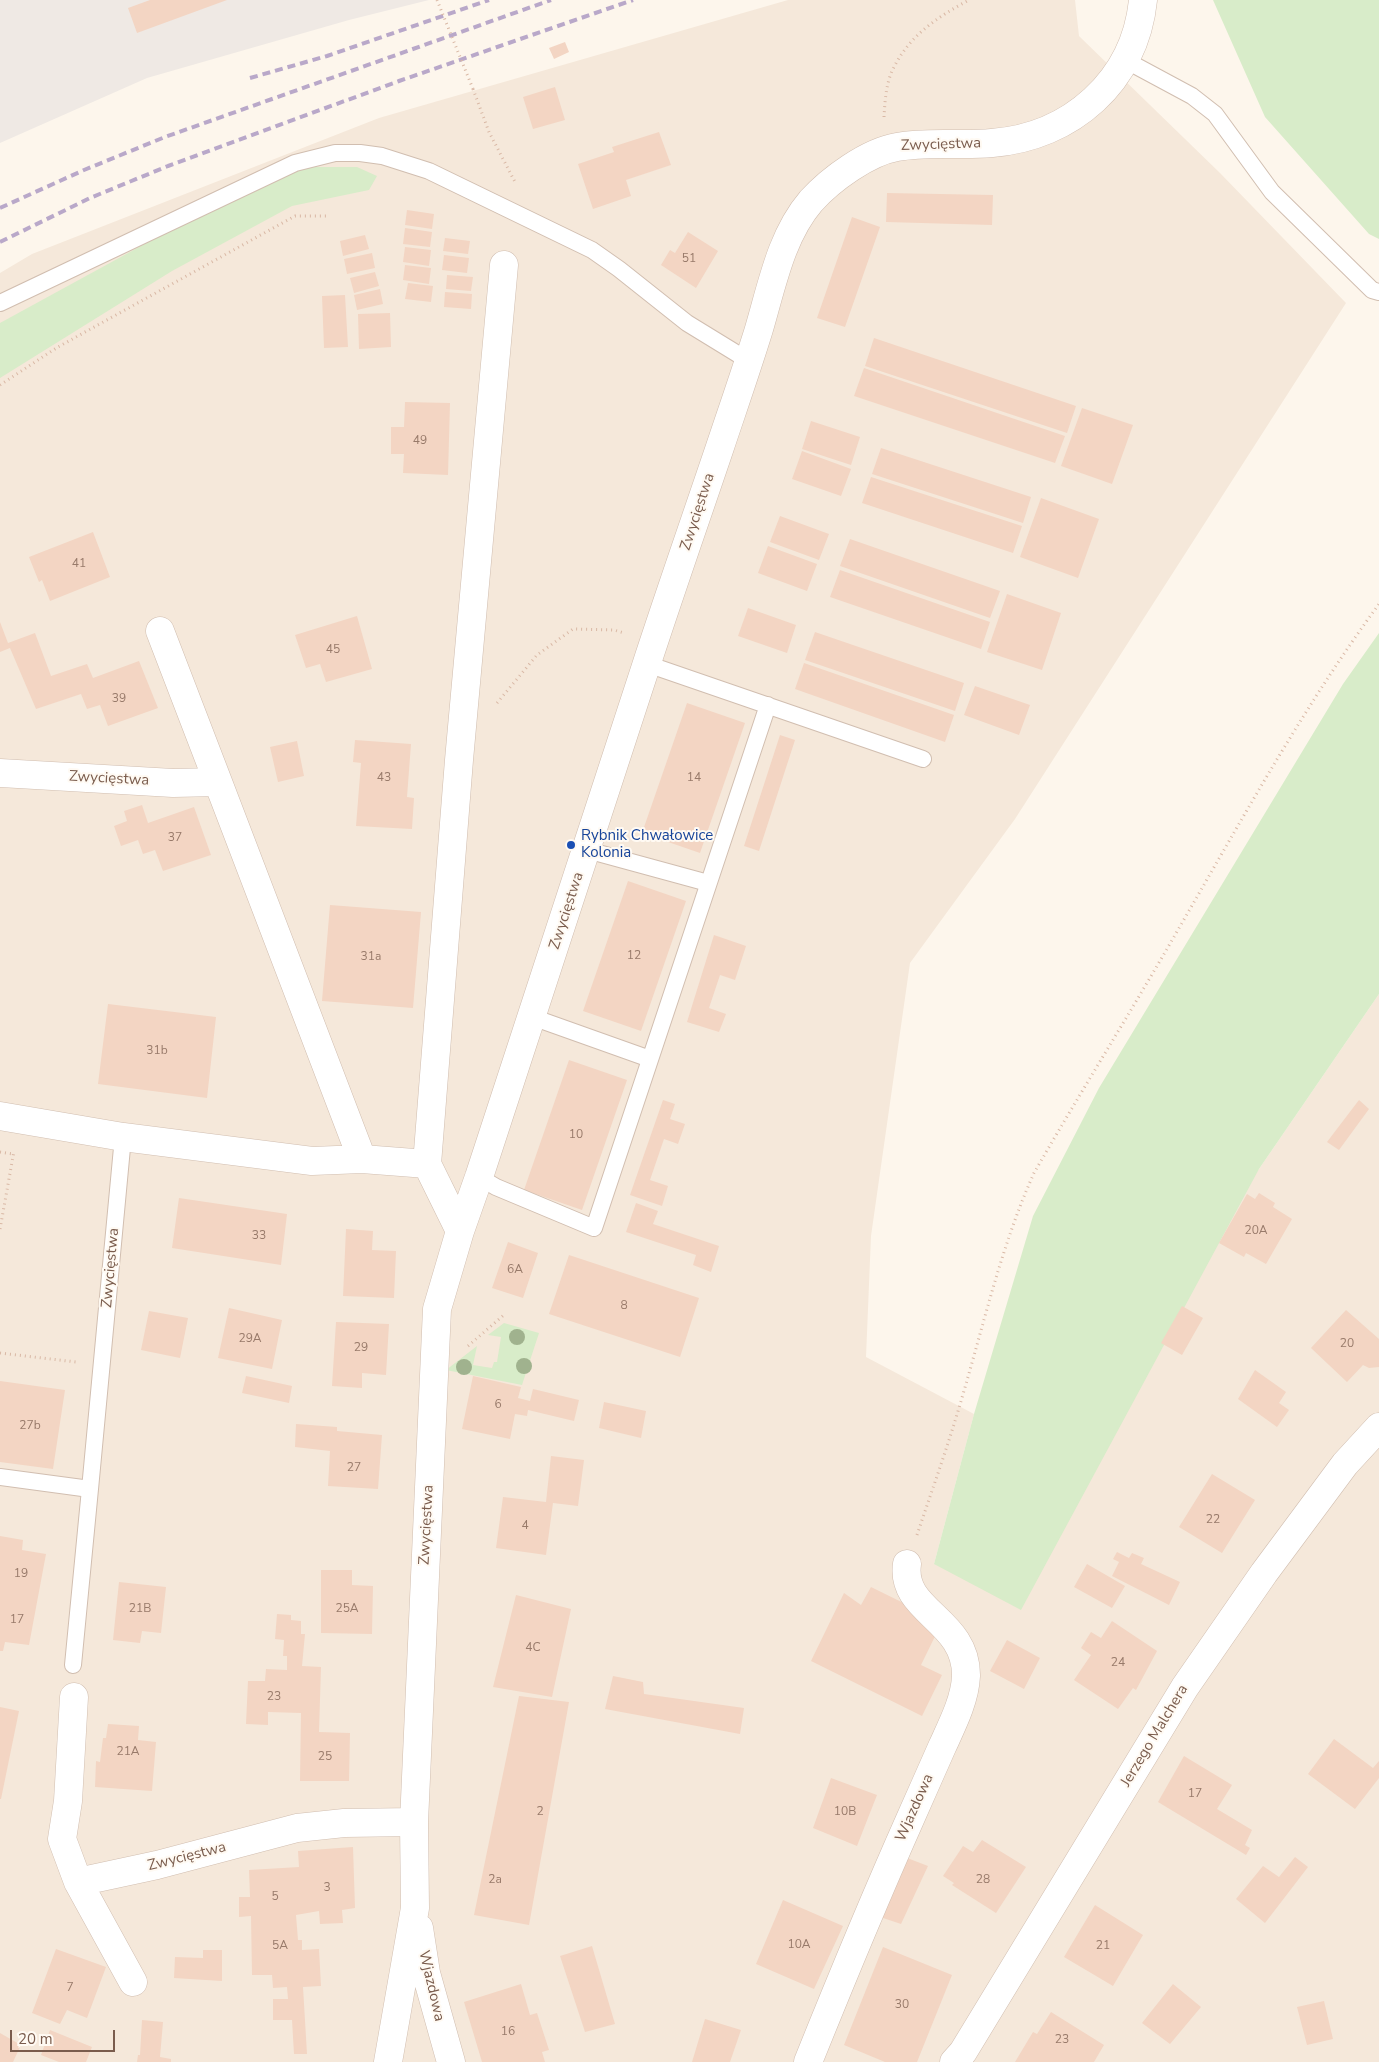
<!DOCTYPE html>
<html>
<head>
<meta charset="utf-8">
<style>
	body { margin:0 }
	#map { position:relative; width:1379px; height:2062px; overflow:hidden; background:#fdf6ec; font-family:"Nunito Sans",sans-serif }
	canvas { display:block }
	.scale { position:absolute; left:10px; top:2030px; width:105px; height:22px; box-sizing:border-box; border:2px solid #7a5c4d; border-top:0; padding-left:6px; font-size:15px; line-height:18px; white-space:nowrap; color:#7a5c4d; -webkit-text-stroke:4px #fffaf3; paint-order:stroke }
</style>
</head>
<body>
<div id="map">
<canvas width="1379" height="2062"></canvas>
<div class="scale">20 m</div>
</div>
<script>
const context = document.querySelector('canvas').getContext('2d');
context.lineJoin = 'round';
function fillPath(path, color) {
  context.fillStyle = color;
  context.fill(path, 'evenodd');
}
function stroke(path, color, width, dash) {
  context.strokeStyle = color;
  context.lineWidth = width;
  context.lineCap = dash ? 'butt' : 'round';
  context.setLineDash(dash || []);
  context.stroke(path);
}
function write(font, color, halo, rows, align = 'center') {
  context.font = font + ' "Nunito Sans",sans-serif';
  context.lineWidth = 4;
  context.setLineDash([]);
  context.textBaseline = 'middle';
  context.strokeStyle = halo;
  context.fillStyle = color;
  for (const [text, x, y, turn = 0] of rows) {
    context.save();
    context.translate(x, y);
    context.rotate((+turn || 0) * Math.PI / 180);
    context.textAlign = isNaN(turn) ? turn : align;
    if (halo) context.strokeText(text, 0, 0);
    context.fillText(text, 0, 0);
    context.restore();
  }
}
const residential = new Path2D(`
	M788,0h287l4,36 141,137 126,130 -331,516 -105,144 -39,273 -5,121 108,57 -40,150 325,-395 120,-175v1068h-1379v-1789l32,-19 347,-136z`);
const industrial = new Path2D(`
	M0,0h429l-80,20 -202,58 -147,65z`);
const green = new Path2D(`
	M1213,0h166v239l-10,-5 -104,-117z
	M316,167h41l20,9 -8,14 -77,16 -120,65 -172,107v-55l280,-153z
	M1379,633v361l-120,175 -238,441 -87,-46 40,-150 59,-198 66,-128 244,-404z
	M504,1323l35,10 -17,52 -76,-15 31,-24 -4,19 19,3 2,-6h3l4,-25 -13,-2z`);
const building = new Path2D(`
	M150,0h77l-90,33 -9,-25z
	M565,42l4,10 -15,7 -5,-11z
	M555,87l10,33 -32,9 -10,-32z
	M659,132l12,33 -45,15 5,16 -38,13 -15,-45 36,-12 -2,-5z
	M887,193l106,2 -1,30 -106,-3z
	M407,210l27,4 -2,15 -27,-4z
	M852,217l28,10 -35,100 -28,-9z
	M405,228l27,4 -2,15 -27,-3z
	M688,232l30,19 -22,37 -35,-23 9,-15 5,3z
	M365,235l4,14 -26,7 -3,-15z
	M445,238l25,3 -2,13 -25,-3z
	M405,247l26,3 -2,16 -26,-4z
	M372,253l3,15 -28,6 -3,-15z
	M444,255l25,3 -2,15 -25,-3z
	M405,265l26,3 -2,16 -26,-4z
	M375,272l4,14 -25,7 -4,-15z
	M447,275l26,2 -2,14 -25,-2z
	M408,283l25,3 -2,16 -26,-3z
	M380,289l3,15 -26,6 -3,-15z
	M445,292l27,2 -1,15 -27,-2z
	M345,295l3,52 -24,1 -2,-52z
	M390,313l1,34 -32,2 -1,-35z
	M874,338l202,68 -9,27 -202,-67z
	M864,368l201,68 -10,27 -201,-67z
	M405,402l45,1 -2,72 -45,-2 1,-19h-13v-27h13z
	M1082,408l51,17 -21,59 -51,-18z
	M811,421l49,16 -9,28 -49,-16z
	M881,448l150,49 -8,26 -151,-49z
	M802,451l49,18 -10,27 -49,-17z
	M871,477l151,49 -9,27 -151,-50z
	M1041,498l58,21 -21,59 -58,-21z
	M780,516l49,18 -10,26 -49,-18z
	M93,532l17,45 -60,24 -8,-21 -3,2 -10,-25z
	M850,539l150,52 -10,27 -150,-52z
	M768,546l49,18 -10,27 -49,-18z
	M840,570l150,52 -9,27 -151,-52z
	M1007,594l54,19 -19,57 -55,-18z
	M748,608l48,17 -9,28 -49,-17z
	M357,616l15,53 -46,13 -6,-18 -14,4 -11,-33z
	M0,622l8,21 27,-10 16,43 36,-12 6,14 46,-17 19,47 -50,18 -8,-21 -13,4 -6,-15 -45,15 -26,-61 -10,4z
	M815,632l149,51 -9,28 -150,-51z
	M804,663l150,52 -9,27 -150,-53z
	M975,686l55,19 -11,30 -55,-20z
	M687,703l58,20 -45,130 -58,-20z
	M780,735l15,5 -36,111 -15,-5z
	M355,740l56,4 -4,53 7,1 -2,31 -56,-3 5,-63 -8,-1z
	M297,741l7,35 -26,6 -8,-35z
	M142,805l6,18 46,-16 17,48 -48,16 -8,-21 -12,4 -5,-14 -17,6 -7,-20 13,-5 -3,-10z
	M628,881l58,20 -45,130 -58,-20z
	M330,905l91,7 -8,96 -91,-7z
	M714,935l32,11 -11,34 -15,-5 -11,33 17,6 -7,18 -32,-10z
	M108,1004l108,13 -9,81 -109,-14z
	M569,1060l58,20 -45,130 -58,-20z
	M663,1100l12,4 -5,15 15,5 -7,20 -14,-5 -14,41 18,6 -6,20 -32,-11z
	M1359,1100l10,9 -30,41 -12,-8z
	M1259,1193l16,10 -2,4 19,12 -26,45 -20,-11 -2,4 -25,-14 28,-49 8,5z
	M179,1198l108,16 -6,51 -109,-17z
	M636,1203l22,8 -5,13 66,22 -8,26 -18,-7 3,-10 -70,-23z
	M346,1229l27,2 -1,19 24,1 -2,47 -51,-2z
	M508,1242l30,11 -15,45 -31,-10z
	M569,1255l130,43 -19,59 -131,-43z
	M1182,1306l21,12 -21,37 -21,-12z
	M229,1308l53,12 -10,49 -54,-11z
	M1346,1310l33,29v28l-10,1 -6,-3 -16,17 -36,-34z
	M149,1311l39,7 -8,40 -39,-8z
	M336,1322l53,2 -3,51 -24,-2v15l-30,-2z
	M1255,1370l31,22 -7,11 10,7 -12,17 -39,-28z
	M246,1376l46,10 -3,17 -47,-10z
	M473,1376l48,11 -3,11 12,3 3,-12 46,11 -5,21 -46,-11 -1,6 -12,-2 -5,25 -48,-10z
	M0,1381l65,9 -12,79 -53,-7z
	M604,1402l42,9 -5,27 -42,-10z
	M296,1424l41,3v4l45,4 -4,54 -50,-3 2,-35 -35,-4z
	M551,1456l33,4 -6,46 -25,-3 -7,52 -50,-7 7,-51 43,5z
	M1212,1474l43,26 -33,53 -43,-26z
	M0,1536l23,4 -1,10 24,4 -17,91 -24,-3 -2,9h-3z
	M1117,1552l12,6 3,-5 12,5 -3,6 39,18 -11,23 -57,-29 7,-14 -6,-3z
	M1087,1564l38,22 -13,22 -38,-21z
	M321,1570h31v15l21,1 -1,48 -51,-1z
	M119,1582l47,5 -5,46 -19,-2 -2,12 -27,-3z
	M871,1587l71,35 -21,43 21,10 -20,41 -111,-55 33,-68 17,12z
	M516,1595l55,14 -19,88 -59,-10z
	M277,1614l14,1v5l10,1v13h4l-3,32 19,1 -2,65 31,1 -1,48h-49l1,-68 -33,-1v13l-22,-1 2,-43h17l1,-12 21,1v-14h-4l1,-16 -9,-1z
	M1112,1621l45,30 -21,39 -3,-2 -15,21 -44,-29 17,-25 -10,-7 10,-16 10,6z
	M1007,1640l33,18 -16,31 -34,-18z
	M613,1676l30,6 1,12 100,14 -4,26 -135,-25z
	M519,1696l50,6 -40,223 -55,-10z
	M0,1707l19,4 -18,88h-1z
	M108,1724l31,2 -1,14 18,2 -4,49 -57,-4 1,-26 4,1 3,-24h3z
	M1334,1739l39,29 6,-7v17l-24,31 -47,-35z
	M1184,1756l48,29 -15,24 35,21 -7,15 5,3 -4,7 -88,-53z
	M831,1778l46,17 -20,51 -44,-18z
	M982,1840l44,27 -30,46 -44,-28 2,-2 -11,-7 20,-30 10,6z
	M353,1847l2,61 -13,2 1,13 -23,1 -1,-13 -23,4 2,25h4v10l17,-1 2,37 -18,1 4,67h-13l-2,-34h-19v-21h15l-1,-12 -14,1 -1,-13h-20l-1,-59 -12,1v-20h11l-1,-27 50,-3 -1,-16z
	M902,1856l26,10 -27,58 -24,-8z
	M1295,1857l13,10 -43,56 -29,-24 27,-33 16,11z
	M783,1900l60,26 -29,63 -58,-25z
	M1095,1905l48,30 -30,51 -49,-29z
	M592,1946l23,78 -30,8 -25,-76z
	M883,1947l69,28 -35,87h-32l-41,-17z
	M56,1949l50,18 -19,51 -20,-8 -7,14 -28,-11z
	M203,1950h19v31l-48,-3 1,-21 28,1z
	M521,1984l9,31 7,-2 12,37 -7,2 3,10h-63l-18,-60z
	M1173,1984l28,23 -31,37 -28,-21z
	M1324,2001l9,38 -26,6 -10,-38z
	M1051,2012l53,33 -10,17h-79l18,-30 4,2z
	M705,2019l36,11 -11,32h-38z
	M142,2020l21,2 -3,35 11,2v3h-34l1,-7h2z
	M50,2030l42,17 -6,15h-27l-18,-7z
	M0,2033l21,12 -8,17h-13z`);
const path = new Path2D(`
	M473,89l16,43 26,50
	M884,117c1,-17 2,-35 10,-50 16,-32 45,-51 75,-67
	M0,385l58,-38 237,-131h32
	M497,703l40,-48 36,-26 41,1 10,3
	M0,1152l13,2
	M0,1229l14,-78
	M468,1346l37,-32
	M0,1353l76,9
	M917,1535c15,-45 31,-89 44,-134 23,-77 40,-155 73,-228 46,-80 95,-158 141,-238 65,-112 127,-226 204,-331`);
const lane = new Path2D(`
	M1125,60l67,36 23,18 57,78 100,98 7,2
	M0,303l295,-140 40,-10h25l22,3 47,15 163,79 27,19 68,54 62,38
	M647,664l276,95
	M587,850l121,33
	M532,1017l118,42
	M479,1177l17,10 98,41 174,-523
	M0,1477l90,12 33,-352
	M73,1665l17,-176`);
const street = new Path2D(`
	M0,773l173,10 45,-1 -58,-151
	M218,782l144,377
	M0,1116l123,21 189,24 50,-2 65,5
	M460,1231l-33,-67 32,-404 45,-495
	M74,1697l-6,104 -6,38 16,43 55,100
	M78,1882l79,-17 140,-37 47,-5 70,-1
	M419,1928l7,45 25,89
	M388,2062l27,-154 -1,-86 23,-513 23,-78 19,-54c56,-169 110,-339 166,-508 24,-74 50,-148 75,-222 13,-39 27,-79 39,-118 13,-44 22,-93 52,-128 20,-22 57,-49 86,-54 31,-6 64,-1 95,-4 79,-6 143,-62 151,-143
	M808,2062c33,-82 67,-164 103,-245 10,-23 21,-47 31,-70 10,-22 23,-47 24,-71 1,-57 -66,-64 -59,-112
	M954,2062l9,-10 222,-365 79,-114 81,-109 34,-37`);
const rail = new Path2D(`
	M250,78l77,-22 162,-56
	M0,208l84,-38 81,-33 386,-137
	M0,242l90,-44 78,-32 231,-85 234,-81`);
const pathBridge = new Path2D(`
	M437,0l36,89`);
const trees = [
	[517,1337],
	[524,1366],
	[464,1367]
];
const markers = [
	[571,845,5,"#1a4fb4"]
];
const numberNames = [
	["51",689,259],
	["49",420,441],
	["41",79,564],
	["45",333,650],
	["39",119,699],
	["43",384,778],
	["14",694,778],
	["37",175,838],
	["12",634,956],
	["31a",371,957],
	["31b",157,1051],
	["10",576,1135],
	["20A",1256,1231],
	["33",259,1236],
	["6A",515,1270],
	["8",624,1306],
	["29A",250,1339],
	["20",1347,1344],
	["29",361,1348],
	["6",498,1405],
	["27b",30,1426],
	["27",354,1468],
	["22",1213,1520],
	["4",525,1526],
	["19",21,1574],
	["21B",140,1609],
	["25A",347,1609],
	["17",17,1620],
	["4C",533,1648],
	["24",1118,1663],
	["23",274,1697],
	["21A",128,1752],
	["25",325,1757],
	["17",1195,1794],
	["2",540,1812],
	["10B",845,1812],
	["2a",495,1880],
	["28",983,1880],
	["3",327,1888],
	["5",275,1897],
	["10A",799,1945],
	["5A",280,1946],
	["21",1103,1946],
	["7",70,1988],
	["30",902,2005],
	["16",508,2032],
	["23",1062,2040]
];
const streetNames = [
	["Zwycięstwa",941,145,-2],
	["Zwycięstwa",698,512,-72],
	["Zwycięstwa",109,779,3],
	["Zwycięstwa",567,911,-72],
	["Zwycięstwa",111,1268,-85],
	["Zwycięstwa",427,1525,-87],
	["Jerzego Malchera",1155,1736,-59],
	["Wjazdowa",915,1808,-66],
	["Zwycięstwa",187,1857,-14],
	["Wjazdowa",431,1986,77]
];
const transitNames = [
	["Rybnik Chwałowice",581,836],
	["Kolonia",581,853]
];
fillPath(residential, '#f5e8da');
fillPath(industrial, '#efe9e4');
fillPath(green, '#d8ecc9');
fillPath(building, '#f3d5c3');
stroke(lane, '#d1beb0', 18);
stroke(street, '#d1beb0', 29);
stroke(path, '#d9b8a5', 3, [1, 4]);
stroke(lane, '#fff', 16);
stroke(street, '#fff', 28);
stroke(rail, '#b9a8c9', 4, [8, 5]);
stroke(pathBridge, '#d9b8a5', 3, [1, 4]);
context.fillStyle = '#a0b28e';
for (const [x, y] of trees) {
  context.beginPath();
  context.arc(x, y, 8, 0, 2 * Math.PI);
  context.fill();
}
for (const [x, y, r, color] of markers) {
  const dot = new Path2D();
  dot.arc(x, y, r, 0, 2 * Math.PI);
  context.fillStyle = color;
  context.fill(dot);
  stroke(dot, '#fffaf3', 2);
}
write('12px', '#987a6a', null, numberNames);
write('15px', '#7a5c4d', '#fffaf3', streetNames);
write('15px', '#164399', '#fffaf3', transitNames, 'left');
</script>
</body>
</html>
